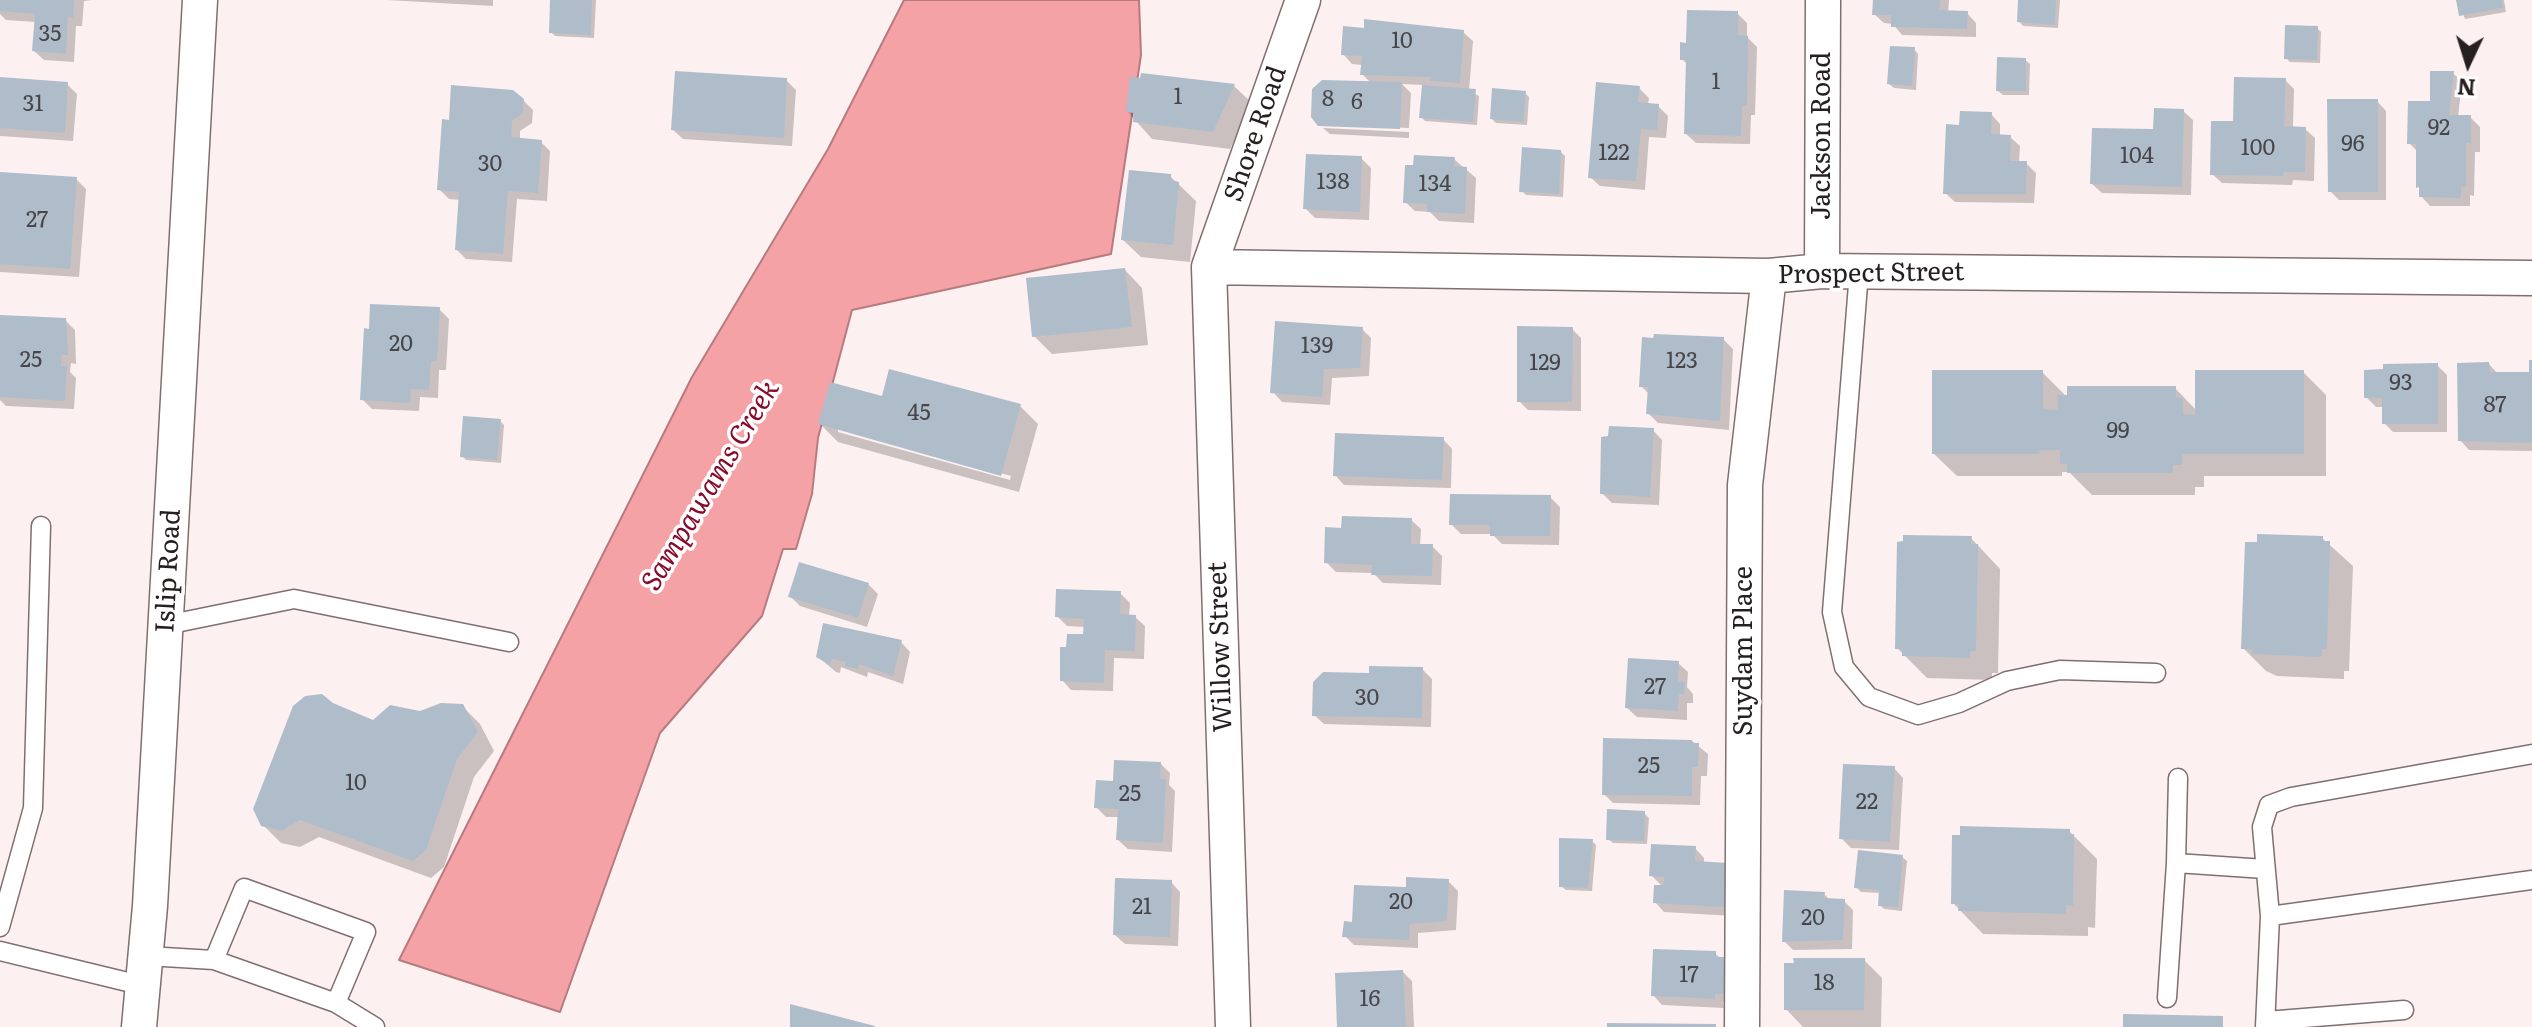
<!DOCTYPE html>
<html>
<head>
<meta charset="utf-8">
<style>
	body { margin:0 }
	#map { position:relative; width:2532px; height:1027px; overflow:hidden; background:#fdf0f0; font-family:Literata,serif }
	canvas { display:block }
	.north { position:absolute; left:2428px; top:24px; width:80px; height:80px; -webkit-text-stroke:6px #fff; paint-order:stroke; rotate:184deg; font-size:22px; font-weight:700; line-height:32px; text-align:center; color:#261f1f }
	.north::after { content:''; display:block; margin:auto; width:28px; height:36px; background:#261f1f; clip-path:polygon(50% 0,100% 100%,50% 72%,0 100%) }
</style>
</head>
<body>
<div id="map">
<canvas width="2532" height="1027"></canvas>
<div class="north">N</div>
</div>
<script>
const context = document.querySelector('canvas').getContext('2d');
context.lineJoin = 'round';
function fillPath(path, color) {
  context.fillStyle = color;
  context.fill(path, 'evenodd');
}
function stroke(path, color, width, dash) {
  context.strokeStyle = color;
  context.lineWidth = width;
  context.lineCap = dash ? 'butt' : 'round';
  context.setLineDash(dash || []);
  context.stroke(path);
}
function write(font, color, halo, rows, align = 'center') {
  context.font = font + ' Literata,serif';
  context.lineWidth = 7;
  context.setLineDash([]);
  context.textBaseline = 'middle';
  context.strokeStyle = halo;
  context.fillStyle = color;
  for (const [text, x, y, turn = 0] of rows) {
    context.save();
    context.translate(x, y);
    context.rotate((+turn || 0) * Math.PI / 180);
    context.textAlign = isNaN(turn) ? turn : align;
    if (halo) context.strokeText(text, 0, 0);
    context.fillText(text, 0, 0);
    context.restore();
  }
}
const water = new Path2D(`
	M904,0h235l2,55 -30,199 -259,56 -34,128 -6,56 -16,55h-13l-21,67 -102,117 -100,279 -161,-52 293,-583 136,-228z`);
const shadow = new Path2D(`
	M0,0h93l-9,1 -2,25h-6l-2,36 -30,-2 -10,-9 2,-29 -30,-2 -6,-6z
	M387,0h106v6z
	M552,0h44l-2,38 -39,-2 -4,-4z
	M1875,0h74l-1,13h19l9,10v14l-74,-2 -9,-11 -9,-1 -10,-9z
	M2020,0h40l-2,28 -35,-2 -4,-5z
	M2458,0h46l2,12 -41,7z
	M1737,13l10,10v14l10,10 -2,68h-4l-1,29 -54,-1 -10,-9 2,-69 -6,-6z
	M2317,28l4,4 -1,31 -30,-1 -4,-4z
	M1366,30l97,2 10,9 -4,50 10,5 -2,29 -52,-4 -4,-4 3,-32 -22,-1 9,9 -2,35 -89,-4 51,-41 -9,-9 1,-9 -11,-1 -9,-10z
	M1914,49l4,5 -2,36 -22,-2 -5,-4z
	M2025,60l5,4 -1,31h-26l-5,-4z
	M2453,73l9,9 -4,35h12l10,10v25h-5l-1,44 -4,-1v11h-40l-9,-10 -3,-44 -9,-9z
	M786,80l10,10 -4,56 -109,-7 -10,-9z
	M2285,80l9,9 -1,39 12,1 10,9 -1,43 -21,-1 -1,5 -70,-2 -10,-9 23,-50z
	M0,81l67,3 10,10 -4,47 -73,-5z
	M1234,86l18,17 -22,46 -78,-10 -24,-27z
	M1639,88l10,10 -1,7 10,1 10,10 -2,22 -17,-1 -4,53 -45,-4 -10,-9z
	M1525,93l4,4 -2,28 -31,-2 -4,-4z
	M523,100l10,10 -1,13 -12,8v9l21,2 9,9 -3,50 -30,-2 -5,63 -46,-3 -9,-9 3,-50 -11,-1 -9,-9 10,-68z
	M2377,101l9,10v89h-47l-9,-9z
	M2183,111l10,9 -2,75 -89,-2 -10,-9z
	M1991,114l9,10v13h10l10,9 -1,17h7l10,10 -2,30 -79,-1 -10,-9 16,-66z
	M1323,128l86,4v6l-79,-4z
	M1561,152l4,4 -2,41 -37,-2 -4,-4z
	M1361,158l10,10 -2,52 -54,-2 -10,-10z
	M1454,159l22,19 -2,45 -35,-2 -9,-9 -15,-1 -10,-9z
	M0,174l76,5 10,10 -7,88 -79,-5z
	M1170,176l26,25 -6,61 -49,-5 -18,-17z
	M1125,270l17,18 6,57 -96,9 -18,-18z
	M439,309l10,10 -3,51h-7l-1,28 -18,-1 -1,14 -47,-2 -10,-10z
	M65,320l10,10 1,34 -5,-1 -1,9 6,6 -2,31 -68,-3 -6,-6v-66z
	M1362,329l9,9 -2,38 -37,2 -2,27 -48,-3 -9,-10z
	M1572,329l9,9v73l-53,-1 -9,-9z
	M1723,339l10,10 -4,81 -71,-7 -10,-10 1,-19 -8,-8z
	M2532,362v89l-63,-1 -9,-10 29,-76 9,10h33z
	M2437,365l10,10v57h-54l-9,-9v-16h-8l-10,-10z
	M2042,372l27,27 106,-11 22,23 106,-39 23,23v81h-122v11h-9v8h-103l-23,-23h-7v4h-105l-23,-22z
	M883,399l137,7 18,18 -19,68 -181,-50 -18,-18zM838,428l173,48 -1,4 -172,-48z
	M500,421l4,4 -3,38 -35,-3 -4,-4z
	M1653,430l9,10 -3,65 -47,-2 -10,-10v-54z
	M1443,439l9,10 -1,39 -107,-3 -9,-10z
	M1550,497l10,10 -1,38 -57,-1 -10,-10h-31l-10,-10z
	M1411,520l10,9 -1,17h12l10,10 -1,29 -58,-2 -10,-10 -37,-1 -10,-10 17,-32z
	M1971,538l29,31 -2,104h-6v7l-65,-2 -30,-30z
	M2322,538l31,28 -4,105h-5v8l-67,-3 -11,-5 -23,-23z
	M868,584l10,10 -11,33 -67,-21 -9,-9z
	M1120,593l10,10 -1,14h6l10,9 -1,33 -30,-1 -1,33 -42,-1 -9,-10 6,-31 17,-13v-9l-18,-1 -10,-10z
	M901,642l9,10 -7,32 -35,-12 -1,5 -26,-10 -1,6 -4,-1 -18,-15z
	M1678,663l10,9 -1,15 6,7v9h-6v17l-50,-3 -10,-9z
	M1422,669l10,10 -1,48 -107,-3 -10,-9 57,-40z
	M332,705l42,18 88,-17 18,18 14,27 -20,26 -30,90 -13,11 -112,-41 -19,10 -19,-4 -18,-18z
	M1692,741l16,13 -1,22h-6l-1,29 -87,-2 -9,-9z
	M1161,764l9,9 -1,12 6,6 -3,61 -44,-3 -10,-9 2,-23h-14l-10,-10 19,-23z
	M1894,768l9,10 -4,72 -48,-2 -10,-10z
	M1644,813l5,5 -2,26 -34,-1 -5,-4z
	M2069,831l28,28 -2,69 -7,-1v9l-105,-2 -30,-31z
	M1592,841l4,4 -4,46 -26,-1 -5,-4z
	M1695,848l9,10v6l23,1 7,51 -70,-4 -9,-10 8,-15 -11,-11z
	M1902,857l5,4 -5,50 -18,-2 -4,-4 1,-12 -20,-1 -5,-5z
	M1448,881l10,10 -2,39 -38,3v15l-64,-3 -9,-9 9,-12 54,-35z
	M1171,882l9,10 -2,54 -53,-2 -10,-9z
	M1824,894l6,6 14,1 9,9 -1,39 -59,1 -9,-9z
	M1715,953l6,6 13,44 -11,-1 1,6 -62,-3 -9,-10z
	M1864,960l18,18 -1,49h-78l-17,-18z
	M1403,972l9,9 2,46h-75z`);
const building = new Path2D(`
	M0,0h74l-1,18 -5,-1 -2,37 -34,-3 3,-37 -35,-3z
	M550,0h42l-1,35 -42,-2z
	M1873,0h67l-1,10 29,1 -1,18 -76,-2v-12h-19z
	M2018,0h38l-1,25 -38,-3z
	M2456,0h46l1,8 -44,8z
	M1687,10l51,1v24l10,1 -1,70h-5l-1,30 -57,-2 2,-74h-6v-18l6,1z
	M1364,19l100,11 -4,53 -30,-2v-4l-70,-2 2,-19 -21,-1 2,-29 21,2z
	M2285,25l33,1 -1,34 -33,-1z
	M1890,46l25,1 -3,39 -25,-2z
	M1997,57l29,1v33h-30z
	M675,71l112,7 -3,60 -113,-8z
	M2430,71h24l-5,44h22v28h-5v44h-5v11l-42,-1v-10l-3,1v-44h-9l1,-43h22z
	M1141,73l94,11 -22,48 -80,-10 1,-9 -8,-1 4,-35 10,1z
	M0,77l68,5 -3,51 -65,-5z
	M2234,77l52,1 -2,48 22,1 -1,45h-21l-1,4 -73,-1 1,-54h22z
	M1322,80l80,2 -2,47 -82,-3 -7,-9 1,-28z
	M1596,82l44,4 -2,16 21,2 -2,26 -16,-1 -5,52 -48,-3z
	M451,85l62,5 11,9 -1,14 -11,8 -1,16 31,3 -4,53 -30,-2 -5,63 -48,-4 4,-58 -22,-2 5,-71 7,1z
	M1422,85l54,4 -3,33 -54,-4z
	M1492,88l34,3 -3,31 -33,-3z
	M2327,99h51v93h-50z
	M2154,108l30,1 -2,78 -92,-3 2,-56 61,1z
	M1960,111l32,1 -1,22 20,1 -1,26h17l-1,33h-83l3,-70 13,1z
	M1522,147l39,3 -2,44 -40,-2z
	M1306,154l56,2 -2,56 -57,-3z
	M1414,155l41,2 -1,9 13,1 -2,47 -38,-2v-8l-24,-1 2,-38h8z
	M1129,170l42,4v6l8,2 -6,63 -52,-5z
	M0,172l77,5 -7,92 -70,-5z
	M1125,268l7,59 -100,10 -6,-59z
	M370,304l70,3 -3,54 -6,1 -2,28 -18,-1 -1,14 -50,-3 4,-72 5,1z
	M0,315l66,3 2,37h-6l-1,11h6l-2,35 -65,-4z
	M1275,321l88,6 -3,41 -36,1 -2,28 -52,-4z
	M1517,326l56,1 -1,75h-55z
	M1654,334l70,3 -4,84 -74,-7 2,-27h-9l3,-50 11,1z
	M2529,360h3v83l-74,-2 -1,-78 32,-1 1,10h39z
	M2438,363v61h-56v-26h-18v-28l19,-1v-5z
	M889,369l132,35 -20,72 -183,-52 12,-42 52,14z
	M1932,370h111v39l15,1v-15h9v-9h109v12h7v16l12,1v-45h109v84h-122v11h-9v8h-106v-9h-7v-14h-20l-1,4h-107z
	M463,416l38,3 -4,41 -37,-3z
	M1609,426l45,2 -4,69 -50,-3 1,-57 7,-1z
	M1335,433l109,4 -2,43 -109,-4z
	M1450,494l101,1 -1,41h-60v-11h-41z
	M1342,516l70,2 -1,26h22l-1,32 -61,-1 1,-10 -48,-2 1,-36 16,1z
	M2257,534l66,2v5h7l-3,108h-5l-1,8 -69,-3v-5h-11l4,-107h12z
	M1903,535l69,1 -1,8h7l-2,107h-6v7l-68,-2v-7h-7l2,-107 6,-1z
	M799,562l70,21 -11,35 -70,-21z
	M1056,589l65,2 -1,23 16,1 -1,36 -30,-1 -1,33 -44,-2v-34h6l1,-13h16l1,-15 -29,-2z
	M823,623l79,17 -9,36 -34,-12 -1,5 -14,-3 2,-4 -14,-3 -2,6 -14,-8z
	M1628,658l51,3 -1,21h7l-1,12h-5l-1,17 -53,-3z
	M1369,666l54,1 -1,51 -110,-2 1,-34 10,-10 46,1z
	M322,694l11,9 40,17 17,-15 30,6 21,-8 22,1 15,28 -21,27 -31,91 -13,11 -113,-41 -18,11 -21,-5 -8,-17 40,-103 12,-10z
	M1603,738l89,2v3h7l-1,24h-6v29l-90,-1z
	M1114,760l47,2 -1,17h6l-3,64 -47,-3 2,-31 -24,-1 2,-28 17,1z
	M1843,764l52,2 -5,76 -51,-3z
	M1607,809l38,2 -1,30 -38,-1z
	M1960,826l110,3v6l4,-1 -1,72 -7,-1v9l-108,-3 1,-7h-8l1,-69h8z
	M1559,838l34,1 -5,49 -29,-1z
	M1651,844l45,2 -1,15 33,2 -3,44 -72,-4 1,-18h10v-8l-15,-1z
	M1858,850l45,5 -5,52 -20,-1 1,-16 -25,-2z
	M1406,877l43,2 -2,42 -37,3 -1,16 -67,-3 2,-16 8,1 2,-37 52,2z
	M1115,878l57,2 -2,57 -57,-2z
	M1784,890l41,2 -1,6 21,1 -2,41 -61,2z
	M1653,949l63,2v6h12l-2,37h-11v5l-64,-3z
	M1793,958h72l-1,52h-80v-47h10z
	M1403,970l3,57h-69l-2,-54z
	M790,1004l85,22v1h-85z
	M2123,1014l100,2v11h-100z
	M1607,1023l109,1v3h-109z`);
const service = new Path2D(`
	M1859,272l-27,340 12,55 25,30 49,18 41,-12 48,-22 53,-11 96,3
	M166,625l128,-26 215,43
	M2532,754l-241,43 -22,8 -7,22 8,89 262,-36
	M2176,863l89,6
	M0,927l33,-119 8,-282
	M0,951l144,35
	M147,956l67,4 122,43 30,-71 -122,-44 -30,72
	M2167,998l9,-135 2,-85
	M336,1003l39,24
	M2266,1021l138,-11
	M2265,1027l5,-111`);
const minor = new Path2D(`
	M1209,267l560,9 53,-5 710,7
	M1822,271l1,-271
	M139,1027l11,-121 50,-906
	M1233,1027l-24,-760 94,-267
	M1742,1027l3,-542 24,-209`);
const numberNames = [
	["35",50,35],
	["10",1402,42],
	["1",1716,83],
	["1",1178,98],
	["8",1328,100],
	["6",1357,103],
	["31",33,105],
	["92",2439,129],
	["96",2353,145],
	["100",2258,149],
	["122",1614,154],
	["104",2137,157],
	["30",490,165],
	["138",1333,183],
	["134",1435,185],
	["27",37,221],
	["20",401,345],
	["139",1317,347],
	["25",31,361],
	["123",1682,362],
	["129",1545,364],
	["93",2401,384],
	["87",2495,406],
	["45",919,414],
	["99",2118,432],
	["27",1655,688],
	["30",1367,699],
	["25",1649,767],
	["10",356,784],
	["25",1130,795],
	["22",1867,803],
	["20",1401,903],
	["21",1142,908],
	["20",1813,919],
	["17",1689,976],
	["18",1824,984],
	["16",1370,1000]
];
const streetNames = [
	["Shore Road",1256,134,-71],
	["Jackson Road",1822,136,-90],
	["Prospect Street",1871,274,-1],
	["Islip Road",169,571,-87],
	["Willow Street",1221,647,-92],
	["Suydam Place",1744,651,-90]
];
const waterNames = [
	["Sampawams Creek",711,486,-59]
];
fillPath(water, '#f5a2a6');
stroke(water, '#b77b7e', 2);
fillPath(shadow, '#0003');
fillPath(building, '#aebdc9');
stroke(service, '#816f6f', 21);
stroke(minor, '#816f6f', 37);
stroke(service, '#fff', 18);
stroke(minor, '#fff', 34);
write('22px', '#48464a', null, numberNames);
write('26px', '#261f1f', '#fff', streetNames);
write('italic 28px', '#880b2a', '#fff', waterNames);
</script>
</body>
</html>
